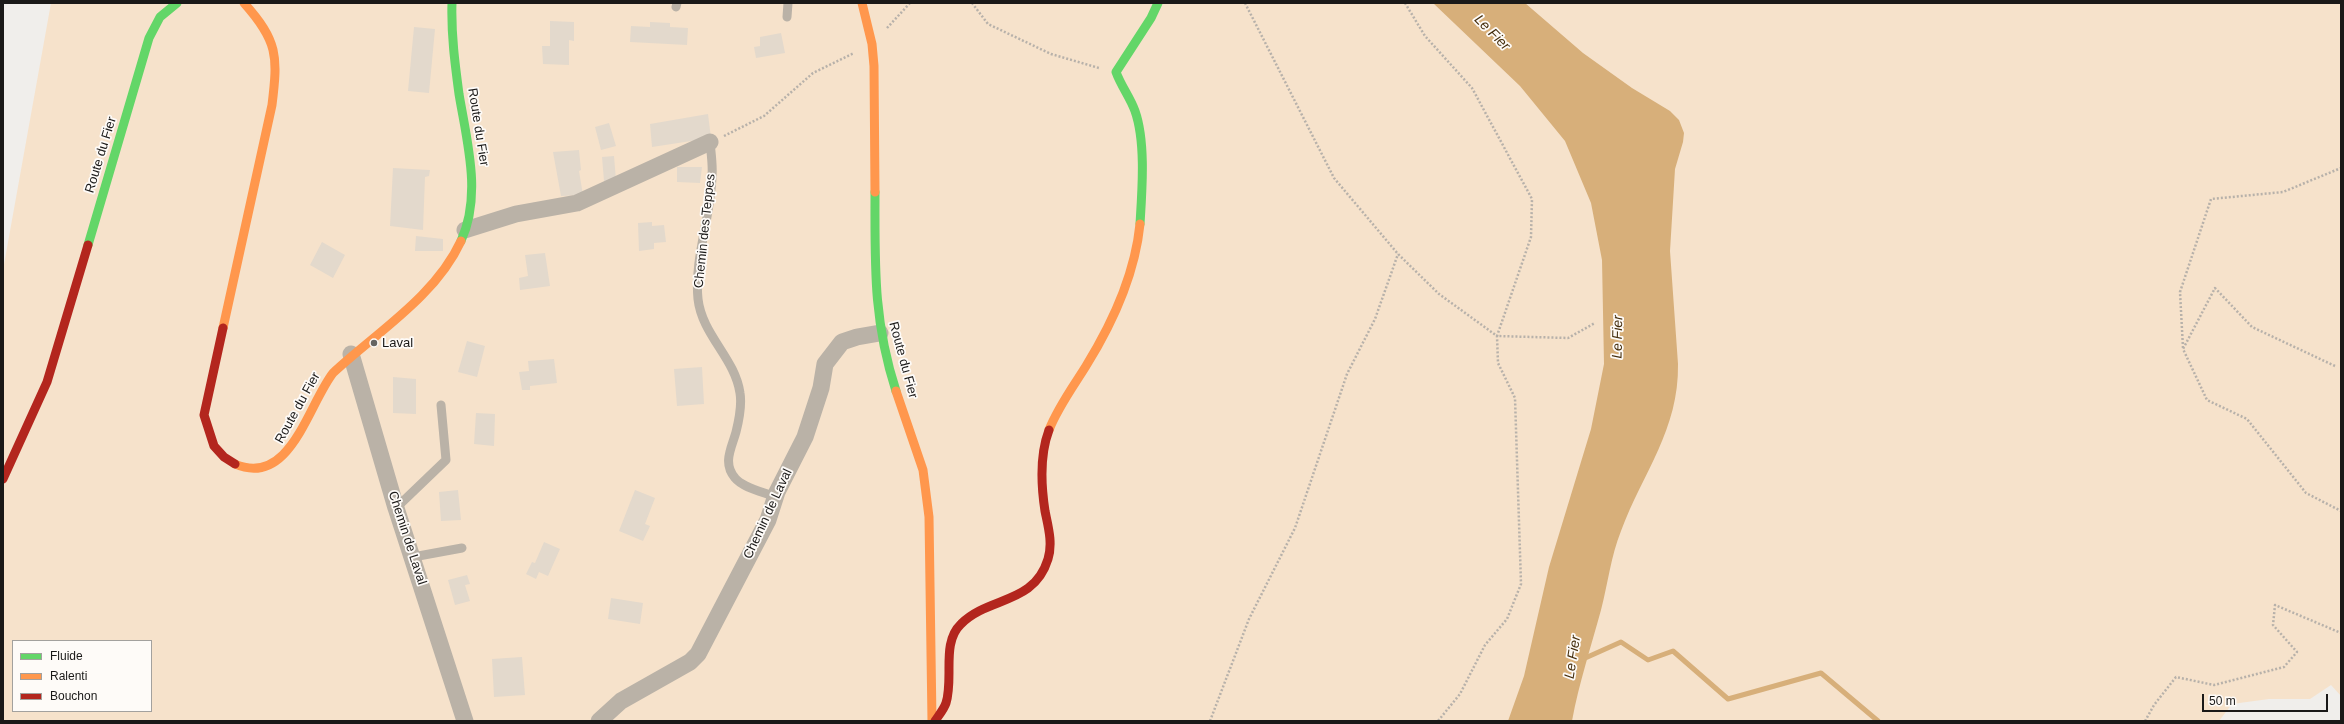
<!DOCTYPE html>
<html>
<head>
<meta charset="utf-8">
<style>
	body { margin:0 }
	#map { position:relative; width:2344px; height:724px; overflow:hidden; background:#f0eeeb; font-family:Helvetica,sans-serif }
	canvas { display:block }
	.frame { position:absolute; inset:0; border:4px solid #1a1918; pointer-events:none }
	.legend { position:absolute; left:12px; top:640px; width:140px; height:72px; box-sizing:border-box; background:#fefbf8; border:1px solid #a3a19e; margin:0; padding:5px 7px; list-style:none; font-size:12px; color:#1a1918 }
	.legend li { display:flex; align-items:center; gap:8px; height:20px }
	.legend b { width:20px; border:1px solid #a3a19e }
	.scale { position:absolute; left:2202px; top:694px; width:126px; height:18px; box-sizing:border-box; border:2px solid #1a1918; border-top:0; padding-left:5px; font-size:12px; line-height:14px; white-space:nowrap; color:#1a1918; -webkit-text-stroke:3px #fefbf8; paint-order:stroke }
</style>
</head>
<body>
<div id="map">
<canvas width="2344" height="724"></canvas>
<div class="frame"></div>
<ul class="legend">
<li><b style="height:5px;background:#63d668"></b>Fluide</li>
<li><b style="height:5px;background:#ff974d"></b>Ralenti</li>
<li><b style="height:5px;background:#b3261e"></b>Bouchon</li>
</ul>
<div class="scale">50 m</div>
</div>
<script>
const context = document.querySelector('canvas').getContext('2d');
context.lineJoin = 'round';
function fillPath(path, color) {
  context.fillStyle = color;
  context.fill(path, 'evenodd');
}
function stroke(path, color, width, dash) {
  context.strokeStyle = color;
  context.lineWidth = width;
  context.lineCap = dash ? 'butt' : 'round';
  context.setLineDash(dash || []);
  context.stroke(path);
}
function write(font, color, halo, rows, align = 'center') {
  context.font = font + ' Helvetica,sans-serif';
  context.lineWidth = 3.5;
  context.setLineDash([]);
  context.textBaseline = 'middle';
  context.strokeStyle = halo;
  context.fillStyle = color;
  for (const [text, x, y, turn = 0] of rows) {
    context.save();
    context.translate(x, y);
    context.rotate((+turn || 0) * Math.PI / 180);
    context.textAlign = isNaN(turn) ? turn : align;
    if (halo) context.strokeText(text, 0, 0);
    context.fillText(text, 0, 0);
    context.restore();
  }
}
const green = new Path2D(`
	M51,3h2290v693l-10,-11 -21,14h-41l-37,5 -13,17h-2216v-451zM13,641h138v70h-138z`);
const water = new Path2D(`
	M1433,3h92l58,50 49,35 38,23 9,9 5,13 -1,9 -8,27 -5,82 8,113c1,66 -35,108 -57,167 -10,25 -13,52 -20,79 -10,37 -22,73 -29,111h-64l16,-45 25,-109 42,-138 13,-65 -2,-104 -11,-57 -26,-62 -45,-55z`);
const stream = new Path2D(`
	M1583,659l38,-17 27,18 25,-9 55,48 93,-26 57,48`);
const building = new Path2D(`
	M550,21l24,1v19l-5,-1v25l-26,-1 -1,-18h8z
	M650,22l20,1v4l18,1 -1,17 -57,-3 1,-16 19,1z
	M414,27l21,2 -6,64 -21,-2z
	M781,33l4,20 -29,5 -2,-11 6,-1v-9z
	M708,114l3,24 -59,9 -2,-23z
	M609,123l7,23 -15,4 -6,-23z
	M579,150l2,20 -2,1 4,24 -22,1 -8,-44z
	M614,156l2,24 -12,1 -2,-24z
	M677,167h25l-2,16 -23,-1z
	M393,168l37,2 -1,6 -4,1 -2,53 -33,-4z
	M652,222v4l12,-1 2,17 -12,1v6l-15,2 -1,-28z
	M416,236l27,3v12h-28z
	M322,242l23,13 -12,23 -23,-13z
	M545,253l5,33 -30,4 -1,-12 9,-2 -3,-21z
	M467,341l18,5 -8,31 -19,-5z
	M554,359l3,24 -27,3v4h-8l-3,-18 10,-1 -1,-10z
	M702,367l2,37 -27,2 -3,-37z
	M393,377l23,2v35l-23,-1z
	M476,413l19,1 -1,32 -20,-2z
	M458,490l3,30 -20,1 -2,-29z
	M635,490l20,8 -10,26 5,2 -7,15 -24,-10z
	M544,542l16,7 -12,27 -9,-4 -3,7 -10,-5 6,-12 3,1z
	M467,575l3,9 -5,1 5,16 -15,4 -7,-25z
	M611,598l32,5 -3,21 -32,-5z
	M522,657l3,38 -31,2 -2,-38z`);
const path = new Path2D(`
	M972,3l16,21 63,30 48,14
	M1245,3l89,175 64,76 41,40 58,42 1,27 17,35 6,186 -14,35 -22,26 -25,49 -22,27
	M1405,3l20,33 47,52 60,111 -1,38 -34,99 71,2 27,-15
	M887,28l23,-25
	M724,136l40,-20 49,-43 41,-20
	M2183,348l-3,-56 31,-93 72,-7 58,-24
	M2335,366l-83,-39 -37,-39 -32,61 24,51 40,19 59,74 35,18
	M1210,721l39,-102 46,-91 52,-154 28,-55 23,-65
	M2145,721l9,-16 22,-28 38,8 70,-18 13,-15 -24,-27 2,-20 66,28`);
const lane = new Path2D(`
	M676,7l1,-4
	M787,17l1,-14
	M710,142c1,11 3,23 2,34 -1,41 -18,82 -14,123 4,36 37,59 42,94 2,12 -1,27 -4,39 -4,15 -14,31 -1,46 8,10 29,14 41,19
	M396,508l50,-48 -5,-55
	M413,557l49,-9`);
const street = new Path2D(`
	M465,230l51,-16 61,-11 133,-61
	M351,354l45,154 69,213
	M599,721l22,-20 69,-39 8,-8 70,-134 9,-28 28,-55 16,-49 4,-24 17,-22 15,-5 23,-4`);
const fast = new Path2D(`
	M452,3c-1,31 3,61 7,91 8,48 23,101 2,147
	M875,192c0,73 -2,128 21,199
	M1140,224c2,-33 6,-82 -5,-113 -5,-14 -14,-25 -19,-39l35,-54 7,-15
	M88,245l61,-207 11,-21 17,-14`);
const slow = new Path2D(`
	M862,3l10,41 2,22 1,126
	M223,328l49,-223c6,-49 6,-64 -28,-102
	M896,391l27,79 6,47 3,204
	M1049,430c9,-23 24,-43 37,-64 26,-42 49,-92 54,-142
	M235,464c55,24 73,-59 98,-91 44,-41 102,-76 128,-132`);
const jam = new Path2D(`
	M223,328l-19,87 10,31 10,11 11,7
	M3,479l44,-97 41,-137
	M935,721c4,-6 9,-12 11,-18 8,-25 -5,-60 15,-79 28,-28 73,-19 87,-65 5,-16 0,-33 -3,-48 -4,-26 -5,-57 4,-81`);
const markers = [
	[374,343,4,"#656462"]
];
const streetNames = [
	["Route du Fier",478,127,81],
	["Route du Fier",101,155,-73],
	["Chemin des Teppes",705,231,-84],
	["Route du Fier",903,360,75],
	["Route du Fier",298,408,-61],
	["Chemin de Laval",768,514,-65],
	["Chemin de Laval",407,538,72]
];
const poiNames = [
	["Laval",382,343]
];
const waterNames = [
	["Le Fier",1492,33,45],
	["Le Fier",1618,337,-89],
	["Le Fier",1573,657,-81]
];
fillPath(green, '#f6e2cb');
fillPath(water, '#d7af7a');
stroke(stream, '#d7af7a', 5);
fillPath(building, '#e3d9cc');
stroke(path, '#b7b1aa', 2.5, [2, 2]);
stroke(lane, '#bab2a7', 9);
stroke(street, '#bab2a7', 17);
stroke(fast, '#63d668', 9);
stroke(slow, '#ff974d', 9);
stroke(jam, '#b3261e', 9);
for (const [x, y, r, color] of markers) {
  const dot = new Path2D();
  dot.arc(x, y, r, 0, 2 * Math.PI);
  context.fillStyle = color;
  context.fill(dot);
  stroke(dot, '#fefbf8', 1.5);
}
write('13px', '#1a1918', '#fefbf8', streetNames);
write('13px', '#1a1918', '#fefbf8', poiNames, 'left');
write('italic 14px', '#442d0c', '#fefbf8', waterNames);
</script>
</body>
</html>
